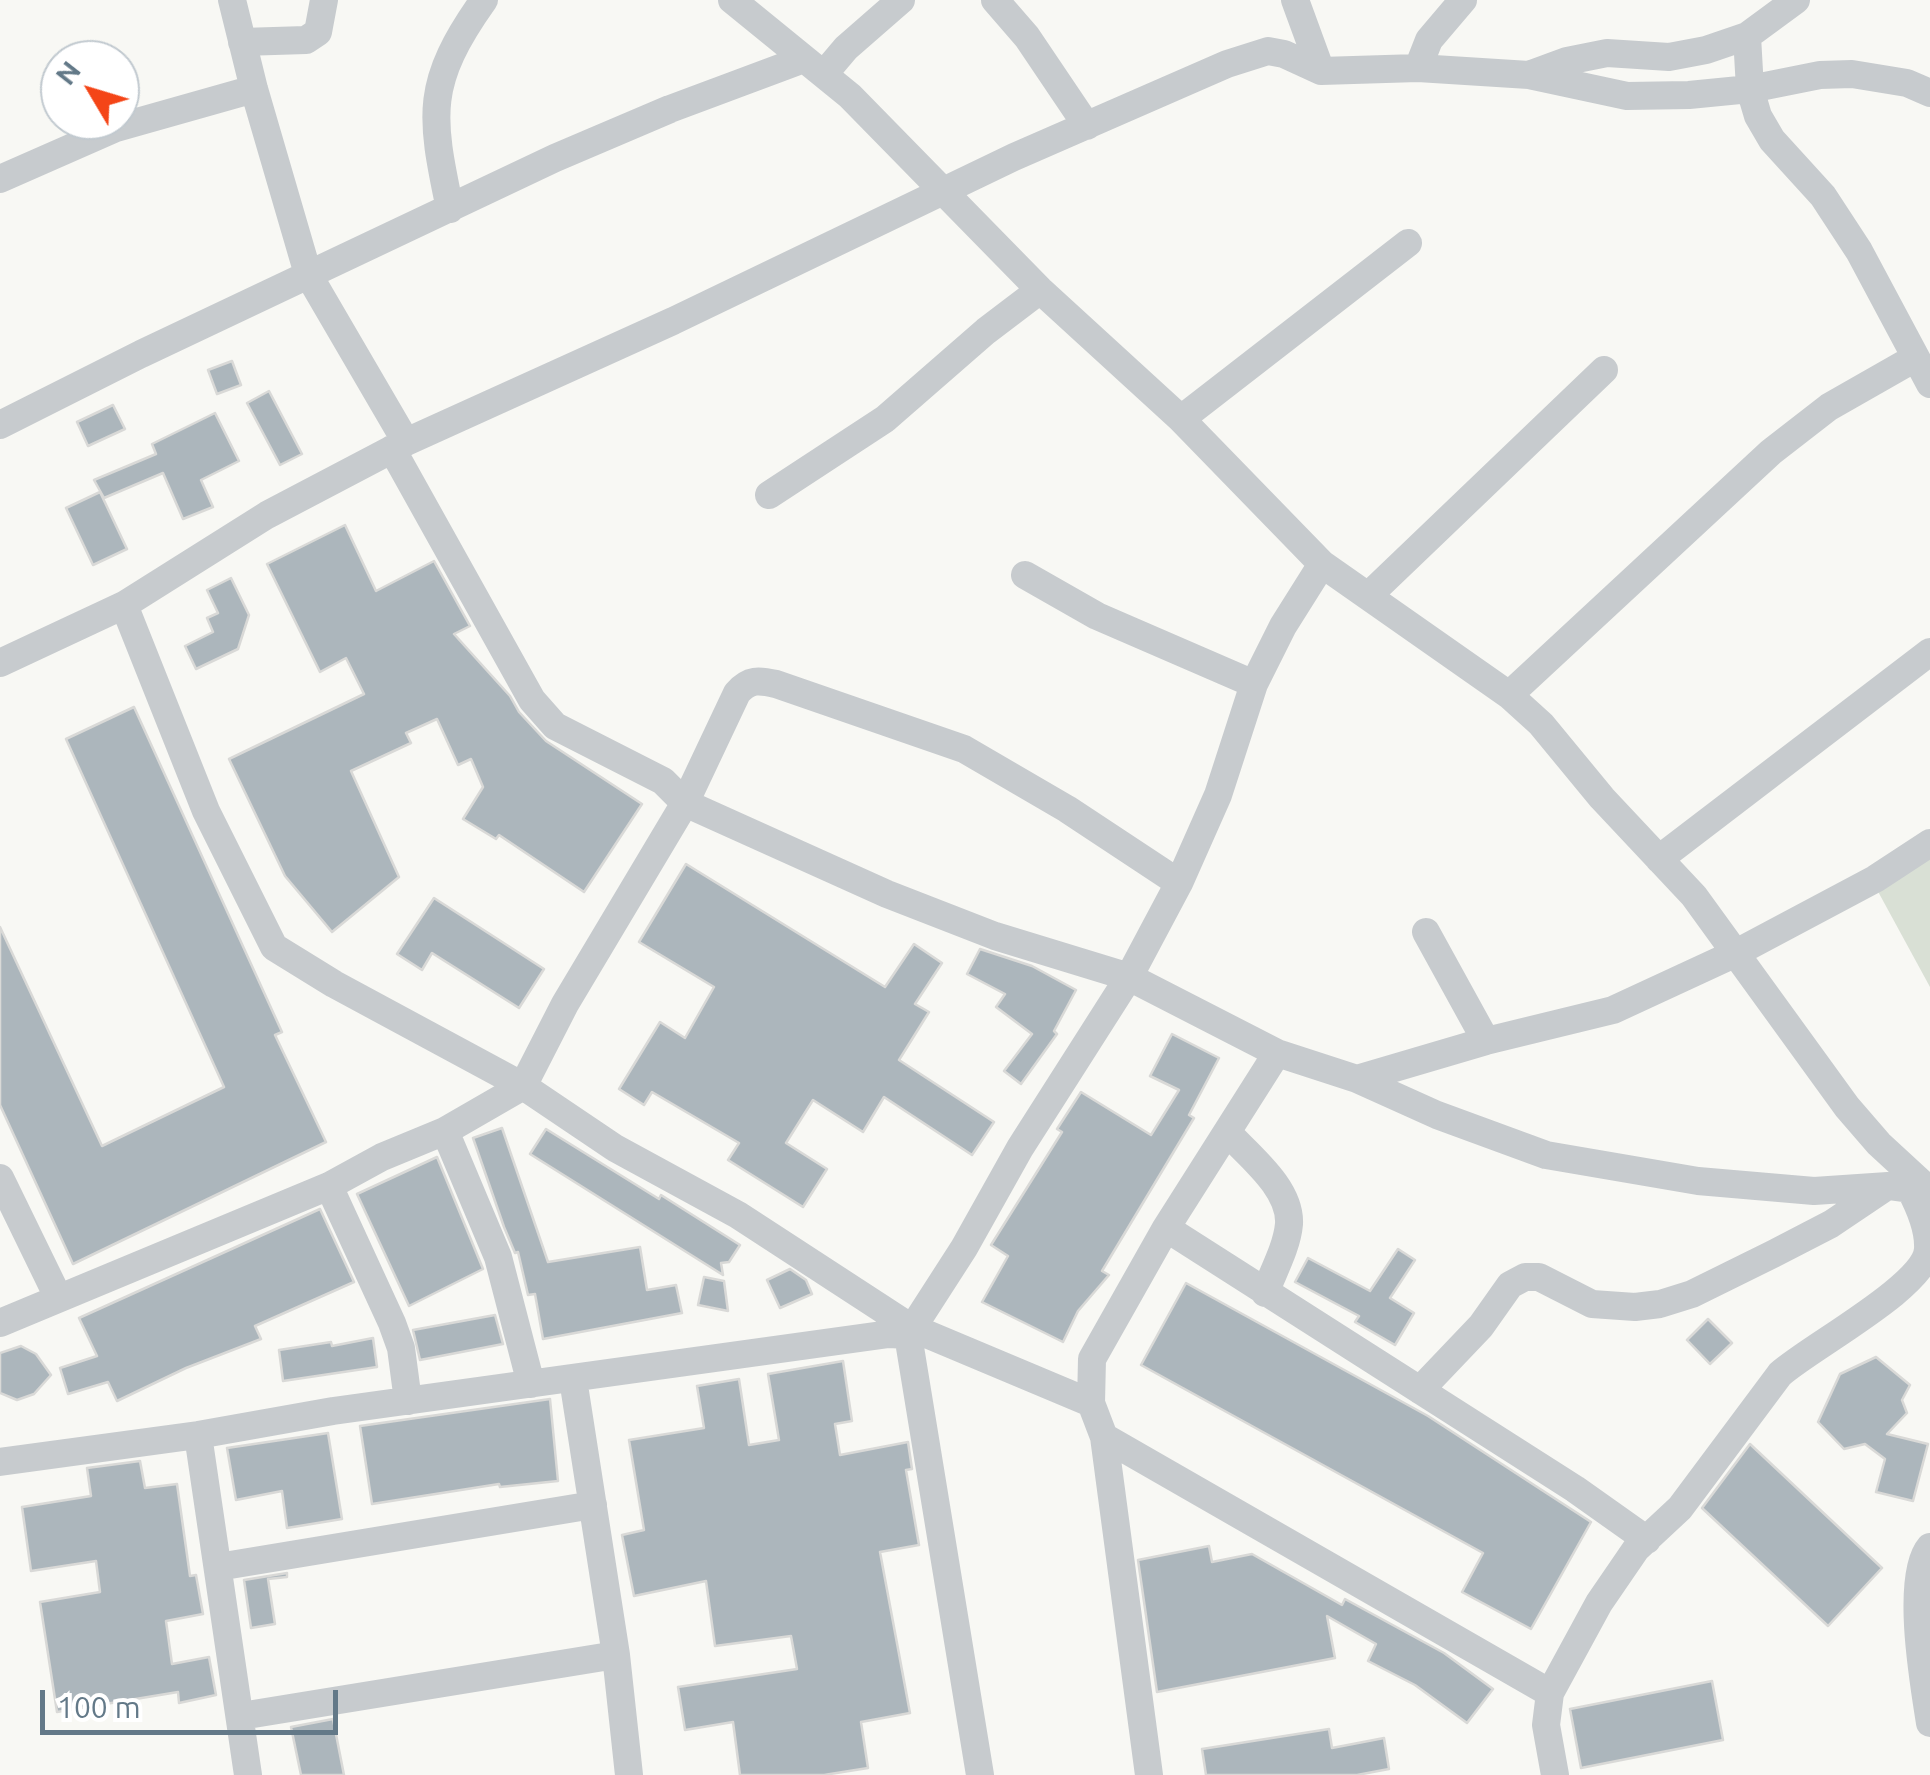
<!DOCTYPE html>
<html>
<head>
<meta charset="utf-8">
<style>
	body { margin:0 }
	#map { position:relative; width:1930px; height:1775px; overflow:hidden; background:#f8f8f4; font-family:Ubuntu,sans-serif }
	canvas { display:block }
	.north { position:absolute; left:40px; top:40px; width:100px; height:100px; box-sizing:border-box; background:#fff; border:2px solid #c1c9cf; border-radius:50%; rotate:308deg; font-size:28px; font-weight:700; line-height:40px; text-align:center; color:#637988 }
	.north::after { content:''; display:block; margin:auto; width:35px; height:45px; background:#f44517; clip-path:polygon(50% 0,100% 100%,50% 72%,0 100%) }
	.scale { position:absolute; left:40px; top:1690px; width:298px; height:45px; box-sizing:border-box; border:5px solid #637988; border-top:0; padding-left:12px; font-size:30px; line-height:35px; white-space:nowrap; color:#637988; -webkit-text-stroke:8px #fff; paint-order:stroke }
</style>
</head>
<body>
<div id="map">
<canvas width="1930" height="1775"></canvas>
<div class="north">N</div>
<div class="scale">100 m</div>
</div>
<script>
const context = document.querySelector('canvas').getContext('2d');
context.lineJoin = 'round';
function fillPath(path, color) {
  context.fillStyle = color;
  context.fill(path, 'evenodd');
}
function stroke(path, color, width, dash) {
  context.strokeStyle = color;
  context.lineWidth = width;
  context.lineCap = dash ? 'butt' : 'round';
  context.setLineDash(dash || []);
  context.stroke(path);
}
const green = new Path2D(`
	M1930,835v152l-55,-101z`);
const building = new Path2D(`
	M232,361l9,24 -24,9 -9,-24z
	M269,391l33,63 -22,11 -33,-62z
	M113,405l12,24 -37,17 -11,-24z
	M215,413l24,48 -38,19 12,27 -30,12 -20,-46 -59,25 -10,-18 62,-26 -4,-10z
	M100,492l27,57 -34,16 -27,-57z
	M345,525l31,66 58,-30 36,65 -16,8 56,62 9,16 27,29 96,63 -58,88 -85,-57 -3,4 -33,-20 20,-32 -12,-28 -13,6 -21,-46 -31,14 5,10 -60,28 48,106 -67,55 -47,-56 -56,-117 135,-65 -18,-36 -26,14 -53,-108z
	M231,578l18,37 -11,34 -42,20 -11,-23 28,-14 -6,-14 11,-5 -11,-23z
	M134,707l148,325 -7,3 51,107 -253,122 -73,-159v-178l102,219 122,-59 -158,-348z
	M686,864l199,123 29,-43 28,19 -27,41 14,8 -30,48 95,62 -22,33 -88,-58 -21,35 -50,-32 -27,43 41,26 -24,38 -75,-47 11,-17 -87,-51 -8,13 -25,-16 41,-67 25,16 29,-51 -75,-45z
	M434,898l110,71 -25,39 -87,-55 -10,17 -25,-16z
	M980,949l52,17 44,24 -22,41 3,3 -36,50 -17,-13 28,-37 -36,-27 9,-13 -38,-20z
	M1172,1034l47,24 -30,57 5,3 -92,153 7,4 -31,36 -15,31 -81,-40 26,-46 -17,-11 71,-113 -5,-3 24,-37 70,43 28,-45 -29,-14z
	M502,1128l46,134 92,-15 7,43 29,-5 6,28 -139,26 -8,-45 -7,1 -10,-43 -3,1 -11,-26 -31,-89z
	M546,1129l113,70 2,-4 79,50 -11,17 -8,1 2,12 -193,-121z
	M437,1157l46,112 -74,37 -52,-112z
	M320,1209l34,73 -99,44 6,13 -75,29 -69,33 -9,-19 -40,12 -8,-26 37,-12 -18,-38z
	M1398,1249l17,11 -25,38 24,15 -19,32 -40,-23 4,-6 -64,-34 13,-24 62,33z
	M790,1269l16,11 6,14 -32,14 -13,-28z
	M704,1277l20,4 4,30 -30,-6z
	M1186,1283l242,133 163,106 -60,107 -69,-37 21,-39 -342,-188z
	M495,1315l8,29 -83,16 -7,-30z
	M1708,1319l24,24 -22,21 -23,-24z
	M373,1338l4,29 -94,14 -4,-31 52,-8 1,4z
	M21,1346l15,8 15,21 -17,19 -17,6 -17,-7v-40z
	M1876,1357l34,28 -8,15 5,13 -20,21 41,10 -15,57 -37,-9 9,-33 -20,-15 -21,5 -26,-27 22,-48z
	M843,1361l9,60 -17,3 5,31 68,-13 4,27 -6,1 13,75 -39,7 30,161 -49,9 7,46 -44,7h-84l-7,-53 -48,8 -7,-43 119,-18 -6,-33 -76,10 -9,-65 -72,15 -12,-61 22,-5 -15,-90 75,-12 -7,-42 42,-7 10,66 30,-5 -11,-66z
	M550,1399l8,82 -58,6 -1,-3 -127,20 -12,-78z
	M328,1433l14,86 -55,9 -5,-37 -46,9 -9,-52z
	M1750,1444l132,124 -54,58 -126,-118z
	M140,1461l5,27 32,-4 13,92 6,-1 7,39 -37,7 6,43 37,-7 7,38 -37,8 -1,-11 -121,20 -17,-110 60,-10 -4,-31 -65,10 -9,-64 69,-11 -4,-28z
	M1209,1546l3,16 40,-8 90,51 3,-6 99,54 49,36 -26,34 -52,-38 -47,-24 8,-17 -49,-28 8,42 -178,34 -19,-132z
	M287,1573v4l-19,2 7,45 -24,4 -7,-48z
	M1712,1681l11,59 -142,28 -11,-59z
	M333,1719l11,56h-43l-10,-48z
	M1329,1729l3,19 52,-10 5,31 -32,6h-151l-4,-26z`);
const minor = new Path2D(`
	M232,0l22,89 54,185 98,168
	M732,0l118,96 190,194 141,129 141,145 187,131 32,29 61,74 92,98 153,211 32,37 51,47
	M995,0l32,37 60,89
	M1295,0l26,71
	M1747,36l3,53 8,27 14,24 51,56 36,55 71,133
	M242,42l64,-2 12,-8 6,-32
	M1418,68l11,-28 34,-40
	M824,74l22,-26 55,-48
	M1529,75l98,21 62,-1 61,-6 70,-14 32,-1 55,9 23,10
	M0,179l116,-51 138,-39
	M450,209c-20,-95 -25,-126 34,-209
	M1181,419l227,-176
	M0,425l141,-71 414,-196 115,-49 134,-50
	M392,449l140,251 23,26 108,55 22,22 202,91 108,42 134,41 148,76 80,26 80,36 109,40 152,26 116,10 74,-5 22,3 13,-5
	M769,495l116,-76 101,-88 54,-41
	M1025,575l72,41 157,68
	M1368,596l236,-226
	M124,605l82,206 68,136 60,37 189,102 92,62 123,67 172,112 181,76
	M0,663l124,-58 143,-90 139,-73 267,-121 341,-164 213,-93 41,-13 16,3 37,17 97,-3 111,7 38,-14 40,-8 62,4 37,-7 41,-14 49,-36
	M1509,695l262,-243 58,-45 86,-49
	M1659,859l271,-207
	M1426,932l60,109
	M1357,1079l129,-38 127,-31 121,-56 141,-75 55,-36
	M445,1131l53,126 33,127
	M1227,1132c22,24 64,56 62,92 -2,23 -16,48 -24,69
	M0,1178l58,119
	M329,1186l63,137 9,25 7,53
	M1166,1228l409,261 72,51
	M0,1323l329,-137 53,-29 63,-26 78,-45 42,-82 120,-201 52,-110c12,-14 22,-13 39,-9l188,65 103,60 112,74
	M573,1379l43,276 13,120
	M1420,1390l61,-64 29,-41 15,-8h14l53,27 43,3 25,-3 32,-10 81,-40 58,-30 55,-37
	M198,1435l50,340
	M1104,1437l446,256
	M0,1462l198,-27 135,-24 556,-77 19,1
	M1930,1547c-25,29 -6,138 0,176
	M218,1567l375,-62
	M241,1716l375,-61
	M980,1775l-72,-440 56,-87 56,-100 109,-171 50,-94 39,-88 36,-111 29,-58 39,-62
	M1149,1775l-45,-338 -13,-34 1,-44 74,-131 111,-175
	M1555,1775l-9,-50 4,-32 49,-90 37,-54 44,-41 100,-134c30,-27 146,-88 148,-125 1,-20 -9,-43 -18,-60`);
fillPath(green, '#d9e0d5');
fillPath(building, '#acb6bc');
stroke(building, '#d9d9d7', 2.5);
stroke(minor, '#c7cbce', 28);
</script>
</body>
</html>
